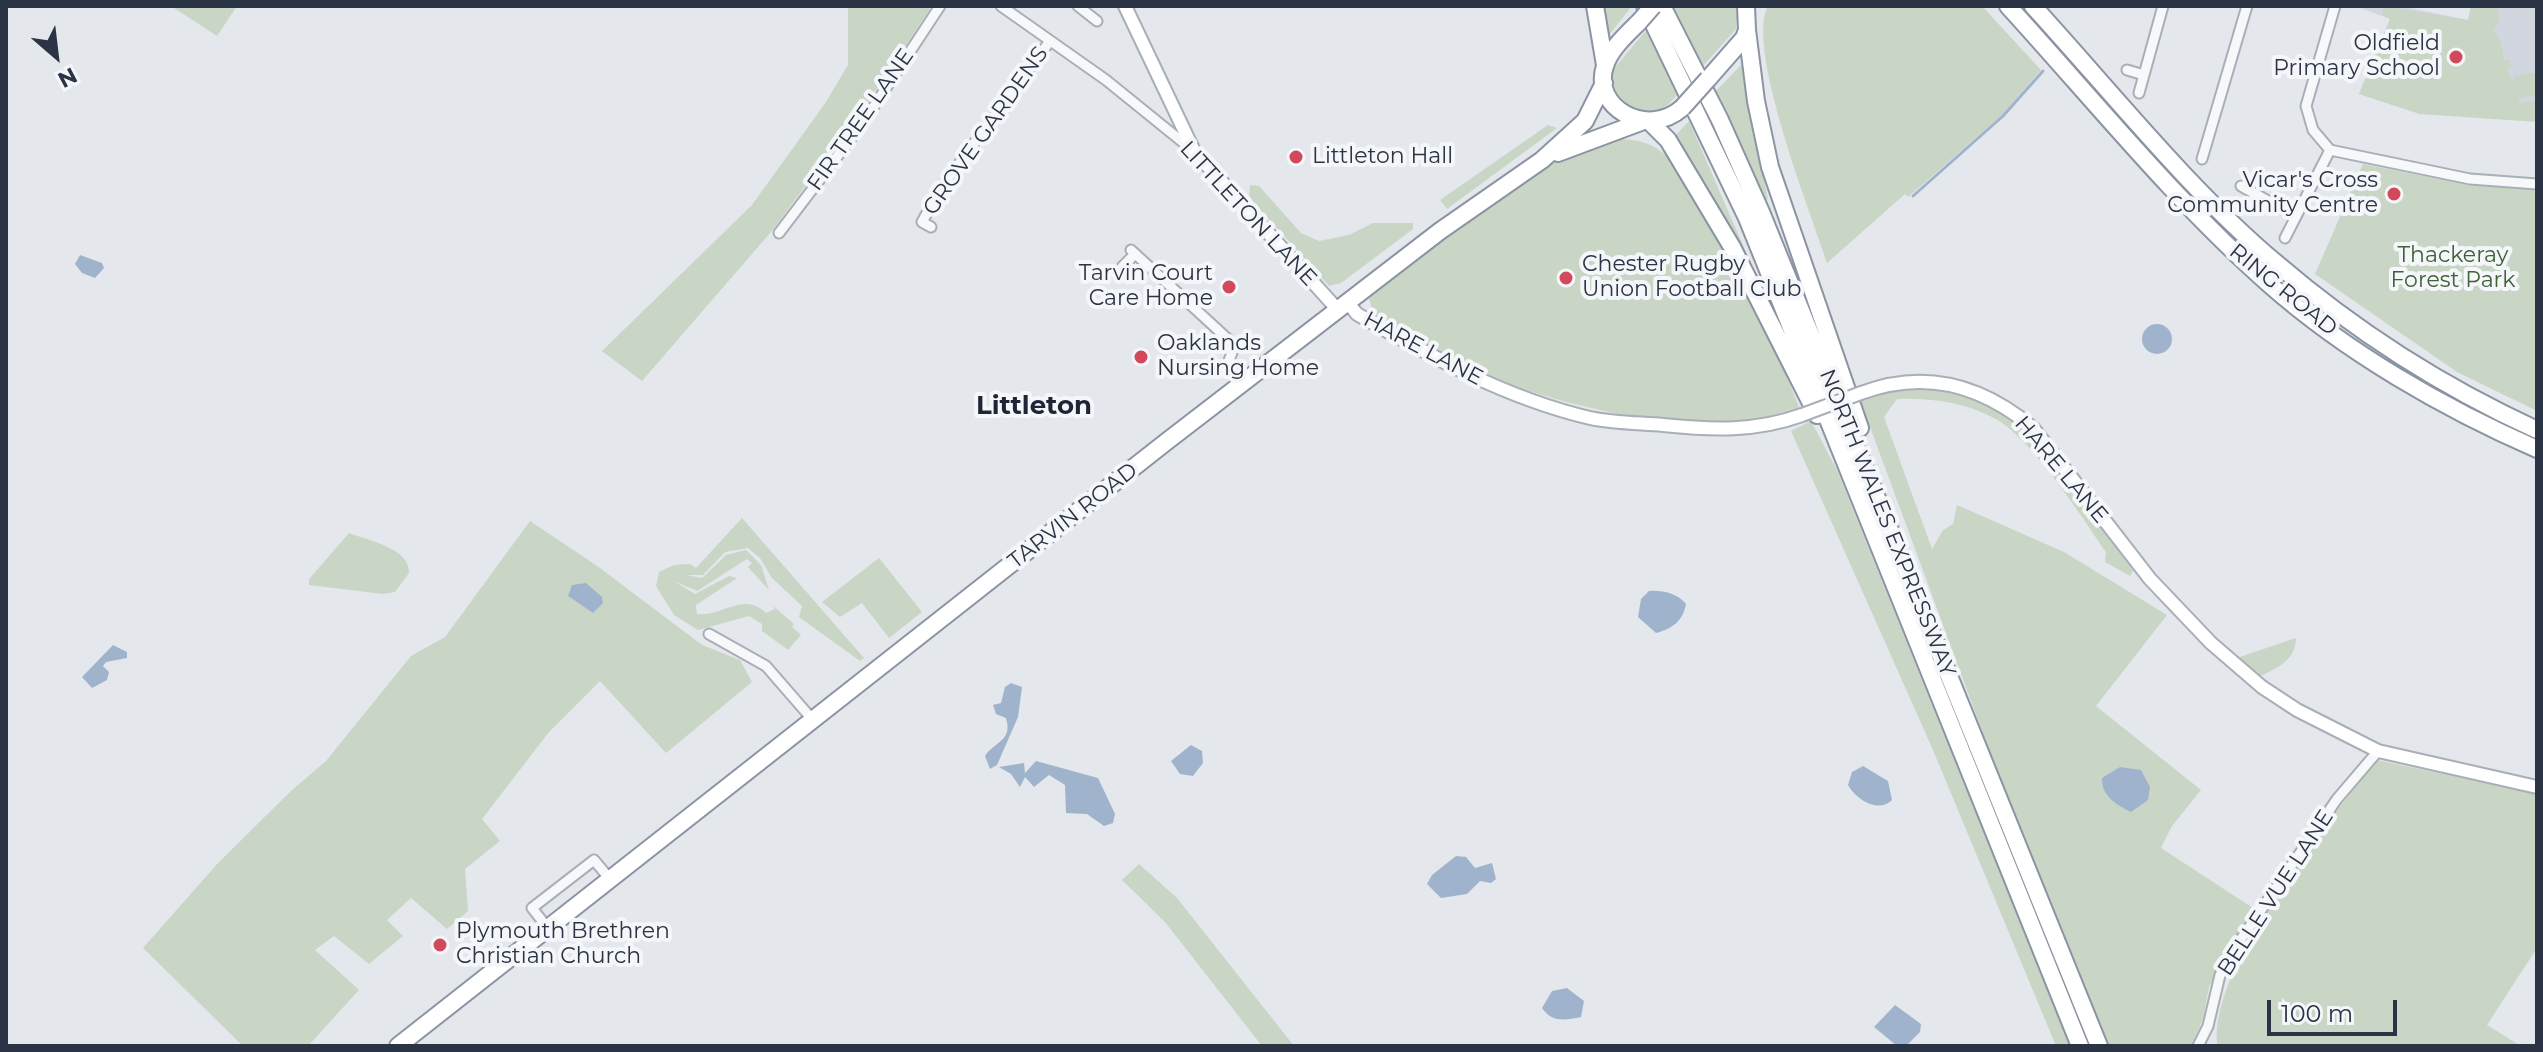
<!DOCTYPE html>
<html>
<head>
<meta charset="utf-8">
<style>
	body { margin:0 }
	#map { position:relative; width:2543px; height:1052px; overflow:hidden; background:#e4e7ec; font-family:Montserrat,sans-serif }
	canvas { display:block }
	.frame { position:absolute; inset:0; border:8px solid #2b3445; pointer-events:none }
	.north { position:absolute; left:16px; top:16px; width:80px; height:80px; -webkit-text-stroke:6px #f4f6f9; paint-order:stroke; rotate:152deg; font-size:22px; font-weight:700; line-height:32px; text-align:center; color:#2b3445 }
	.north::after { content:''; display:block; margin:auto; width:28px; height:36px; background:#2b3445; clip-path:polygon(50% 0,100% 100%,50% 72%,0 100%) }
	.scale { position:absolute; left:2267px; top:1000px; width:130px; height:36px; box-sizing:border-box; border:4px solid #2b3445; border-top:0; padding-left:10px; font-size:24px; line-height:28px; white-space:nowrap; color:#2b3445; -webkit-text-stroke:6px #f4f6f9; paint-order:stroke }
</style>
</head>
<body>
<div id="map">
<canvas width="2543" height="1052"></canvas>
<div class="frame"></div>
<div class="north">N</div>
<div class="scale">100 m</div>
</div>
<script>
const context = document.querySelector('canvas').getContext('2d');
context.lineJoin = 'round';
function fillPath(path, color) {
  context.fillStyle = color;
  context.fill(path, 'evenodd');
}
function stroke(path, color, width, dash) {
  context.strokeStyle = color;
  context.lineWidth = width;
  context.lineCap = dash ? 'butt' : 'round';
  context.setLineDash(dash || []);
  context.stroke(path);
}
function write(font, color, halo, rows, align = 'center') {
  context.font = font + ' Montserrat,sans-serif';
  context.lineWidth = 8;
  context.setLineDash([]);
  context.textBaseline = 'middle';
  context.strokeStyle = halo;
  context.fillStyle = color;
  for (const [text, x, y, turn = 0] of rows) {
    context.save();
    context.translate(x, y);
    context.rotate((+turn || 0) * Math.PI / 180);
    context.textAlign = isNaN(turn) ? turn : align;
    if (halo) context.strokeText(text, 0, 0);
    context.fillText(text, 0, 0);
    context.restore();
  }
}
const built = new Path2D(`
	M2355,6h45l68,14 3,-14h66v96l-117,12 -61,-20 31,-75z`);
const green = new Path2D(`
	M171,6h66l-20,30z
	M848,6h78l4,3 -58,87 -101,136 -129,149 -40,-30 150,-146 74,-103 22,-37z
	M1599,6h33l-26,33z
	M1671,6h67l-2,23 -34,38z
	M1768,6h214l59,64 -39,45 -94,82 -3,-3 -78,69c-17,-53 -82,-216 -59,-257z
	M2384,6l84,14 3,-14h26l2,15 -6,9 8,11 3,19h6l1,7 -4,1 7,17 -1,-9 24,-4v23l-19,4 2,4 17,-2v21l-117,-8 -61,-20 31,-75 -8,-4z
	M1647,29l34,62c-7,7 -15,18 -25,21 -27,11 -44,-18 -44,-41z
	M1743,63l25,136 -5,2 -49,-108z
	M1689,121l60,138 -2,1 -73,-123z
	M1548,125l9,3 -110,81 -7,-9z
	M1616,139c22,0 35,3 52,18l66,110 37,69 31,79 -21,8 -117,2 -98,-23 -98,-29 -92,-52 -7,-22 6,-10 175,-125z
	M2363,164l105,21 69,5v221l-80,-39 -142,-98z
	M1250,185l9,1 42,47 18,8 30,-6 24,-12h40v6l-72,54 -12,3 -80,-89z
	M1900,386c19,1 42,0 61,7 79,26 125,111 174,174l-5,9 -25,-14 1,-10c-24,-35 -76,-116 -112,-134 -31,-16 -62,-20 -97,-19l-13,18 48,132 11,-19 10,-6 4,-19 107,47 103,63 -71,91 105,84 -29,36 -11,22 92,60 -44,79 -6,32 -12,27h-84l-112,-280 -136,-369z
	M1811,421l26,49 233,576h-14l-123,-296 -142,-319z
	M742,518l122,140 -4,3 -61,-44 3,-11 -30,-28 -12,-20 -12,-10 -23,4 -22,23h-17l16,3 24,-23 20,-5 15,15 8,25 -21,-23 4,-4 -5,-4 -50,32 -23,-10 21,13 34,-18 8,2 -41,27 1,9c26,3 46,-23 69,-1l9,-4 -3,-4 22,19 -2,3 9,8 -13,15 -26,-19v-7l-13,-8 -51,14 -24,-15 -18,-29 3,-14 15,-7 16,-1 6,4z
	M530,521l70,47 102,77 38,15 12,22 -86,71 -66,-72 -51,51 -67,87 18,22 -35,28 3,42 -21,18 -36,-31 -24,22 16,16 -34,28 -35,-28 -19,14 44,40 -51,56h-65l-100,-98 75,-85 73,-72 35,-30 85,-105 34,-19z
	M349,533c20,8 61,15 60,40l-14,19 -12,2 -74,-9v-6z
	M879,558l43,54 -33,26 -27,-35 -22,14 -18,-15z
	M2296,638c-1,23 -18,30 -38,39l-21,-19z
	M2377,760l160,34v154l-50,77 34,21h-300l-4,-3c-6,-79 111,-221 160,-283z
	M1139,864l38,34 117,148h-32l-97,-124 -43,-42z`);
const water = new Path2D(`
	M80,255l22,8 2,5 -9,10 -13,-5 -7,-9z
	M2142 339a15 15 0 1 1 30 0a15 15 0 1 1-30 0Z
	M586,583l16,14 1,6 -10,10 -25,-17 4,-11z
	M1649,591c13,-1 28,2 37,13 -3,17 -14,25 -30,29l-18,-16 3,-18z
	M113,645l14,7v6l-21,4 -3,4 6,6 -2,8 -15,8 -10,-11z
	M1011,683l11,4 -4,30 -21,48 -7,4 -5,-13c10,-15 28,-15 21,-38l-10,-4 -3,-9 8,-2 4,-16z
	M1191,745l11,6 1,12 -10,13 -13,-2 -9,-13z
	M1036,761l62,17 17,36 -2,9 -9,3 -17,-12 -21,-1 -1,-28 -16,-10 -15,12 -9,-10 -5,10 -9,-13 -12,-7 25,-4 1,10z
	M1863,766l25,15 4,19c-14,14 -36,-1 -44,-15l4,-13z
	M2120,767l21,3 9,17 -2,13 -17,12c-14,-7 -30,-16 -29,-34z
	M1456,856l10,1 9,11 17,-5 4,16 -5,4 -11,-2 -13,13 -26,4 -14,-14 5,-9z
	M1567,988l17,13 -3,16c-16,3 -29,6 -39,-9l10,-17z
	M1895,1005l26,19 -1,8 -14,14h-9l-23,-19z`);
const stream = new Path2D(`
	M1913,196l90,-80 40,-45`);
const street = new Path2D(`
	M1001,6l105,74 84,68
	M1078,6l19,15
	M2335,6l-29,100 7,24 17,20 140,29 67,5
	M2127,70l17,5
	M2139,93l24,-87
	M2202,159l45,-153
	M2241,186l54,30
	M2249,206l7,-11
	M931,227l-9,-5 19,-34 109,-147
	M779,233l86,-113 75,-114
	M2285,238l45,-88
	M1131,250l99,91 3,9 -5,13 13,21
	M1122,267l13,-13
	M709,634l57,32 46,53
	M547,927l-15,-19 62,-48 15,18
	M2198,1046l10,-20 12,-51 15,-27 102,-149 41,-48`);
const secondary = new Path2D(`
	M1125,6l69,145 144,159
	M1348,303l9,11c75,43 148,84 233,104 23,5 49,5 73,7 49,5 92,7 139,-10
	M1861,393c64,-24 121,-8 172,35l117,151 61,64 51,44 35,23 81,41 159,36`);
const highway = new Path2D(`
	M1595,6l10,59
	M1645,6l102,212 333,828
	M1662,6l58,114 41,92 338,834
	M2008,6c85,93 166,194 261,278 77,68 174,124 268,165
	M2033,6c76,83 157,185 243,257 78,67 167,124 261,167
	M1639,22c-12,12 -29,27 -34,44 -14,41 42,73 77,42
	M1747,30l9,71 14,66 90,261
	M1708,79l36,-41 3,-8 -1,-24
	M1650,122l18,18 64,107 85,168
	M1558,153l83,-31
	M398,1046l768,-604 274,-211 102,-71 43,-39 19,-38`);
const secondaryBridge = new Path2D(`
	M1802,415l59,-22`);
const highwayBridge = new Path2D(`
	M1639,22l14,-16
	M1682,108l26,-29`);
const markers = [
	[2456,57,8,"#d1495b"],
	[1296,157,8,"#d1495b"],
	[2394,194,8,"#d1495b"],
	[1566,278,8,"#d1495b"],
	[1229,287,8,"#d1495b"],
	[1141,357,8,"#d1495b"],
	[440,945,8,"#d1495b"]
];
const poiNames = [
	["Oldfield",2440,44,"right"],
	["Primary School",2440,69,"right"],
	["Littleton Hall",1312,157],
	["Vicar's Cross",2378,181,"right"],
	["Community Centre",2378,206,"right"],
	["Chester Rugby",1582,265],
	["Union Football Club",1582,290],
	["Tarvin Court",1213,274,"right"],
	["Care Home",1213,299,"right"],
	["Oaklands",1157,344],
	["Nursing Home",1157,369],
	["Plymouth Brethren",456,932],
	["Christian Church",456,957]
];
const streetNames = [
	["FIR TREE LANE",861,120,-55],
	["GROVE GARDENS",986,131,-55],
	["LITTLETON LANE",1248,214,47],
	["RING ROAD",2283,290,39],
	["HARE LANE",1423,349,28],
	["HARE LANE",2061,470,50],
	["TARVIN ROAD",1073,516,-38],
	["NORTH WALES EXPRESSWAY",1887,523,68],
	["BELLE VUE LANE",2276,893,-57]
];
const parkNames = [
	["Thackeray",2453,256],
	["Forest Park",2453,281]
];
const quarterNames = [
	["Littleton",1034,406]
];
fillPath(built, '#d2d6de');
fillPath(green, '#c9d6c5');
fillPath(water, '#9fb4cc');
stroke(stream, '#9fb4cc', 3);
stroke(street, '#a9aeb7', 13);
stroke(secondary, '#a9aeb7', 16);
stroke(highway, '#8b94a3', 20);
stroke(street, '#f7f8fa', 9);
stroke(secondary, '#fff', 12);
stroke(highway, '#fff', 16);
stroke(secondaryBridge, '#a9aeb7', 16, []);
stroke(highwayBridge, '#8b94a3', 20, []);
stroke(secondaryBridge, '#fff', 12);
stroke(highwayBridge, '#fff', 16);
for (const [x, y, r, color] of markers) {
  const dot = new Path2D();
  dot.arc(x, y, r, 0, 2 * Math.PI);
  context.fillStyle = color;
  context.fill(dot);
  stroke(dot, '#f4f6f9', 3);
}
write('22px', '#2b3445', '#f4f6f9', poiNames, 'left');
write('22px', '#2b3445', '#f4f6f9', streetNames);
write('22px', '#3f6138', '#f4f6f9', parkNames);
write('bold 26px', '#1d2536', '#f4f6f9', quarterNames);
</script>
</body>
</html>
